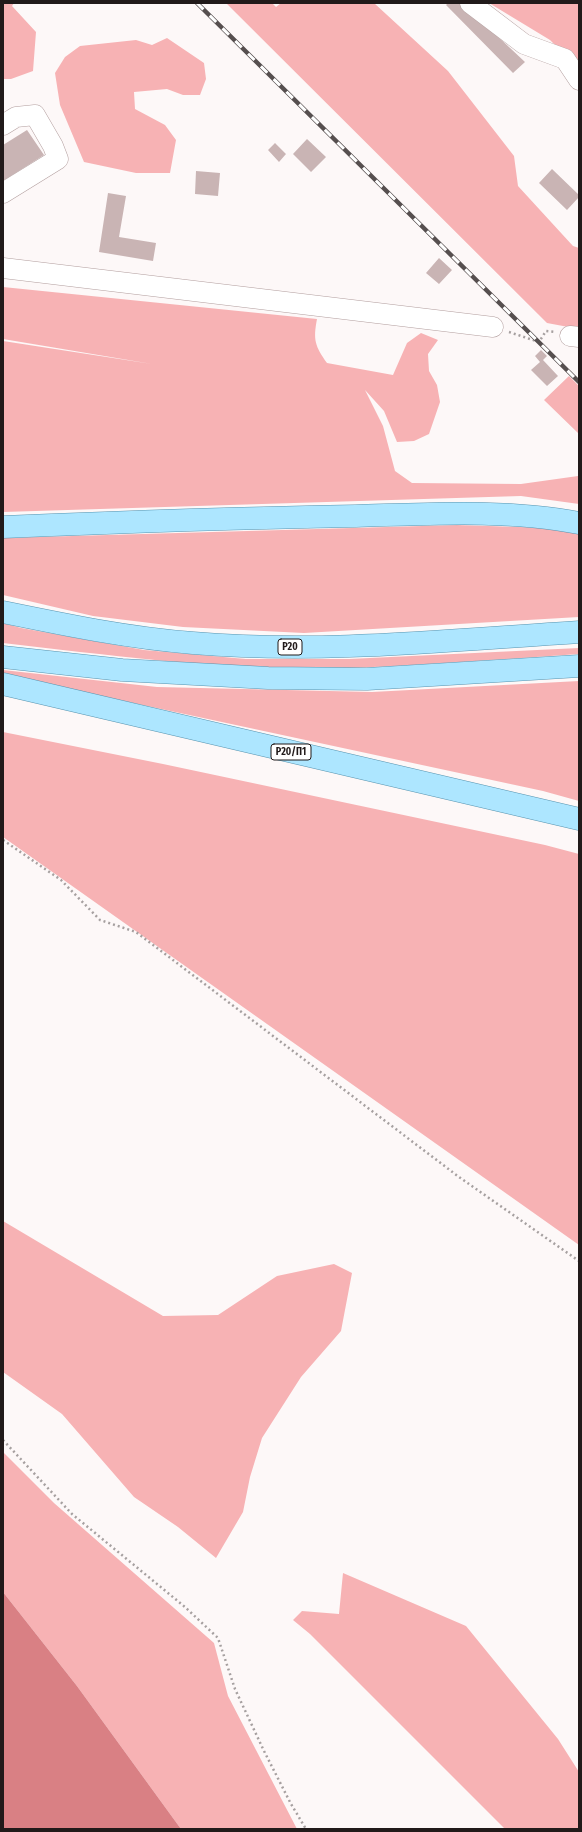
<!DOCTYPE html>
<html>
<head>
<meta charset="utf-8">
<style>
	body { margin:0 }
	#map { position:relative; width:582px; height:1832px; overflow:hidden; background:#fdf8f8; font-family:"Fira Sans Condensed",sans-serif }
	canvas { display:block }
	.frame { position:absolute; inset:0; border:4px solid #211a1a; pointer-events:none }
</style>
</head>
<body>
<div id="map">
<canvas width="582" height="1832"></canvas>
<div class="frame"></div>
</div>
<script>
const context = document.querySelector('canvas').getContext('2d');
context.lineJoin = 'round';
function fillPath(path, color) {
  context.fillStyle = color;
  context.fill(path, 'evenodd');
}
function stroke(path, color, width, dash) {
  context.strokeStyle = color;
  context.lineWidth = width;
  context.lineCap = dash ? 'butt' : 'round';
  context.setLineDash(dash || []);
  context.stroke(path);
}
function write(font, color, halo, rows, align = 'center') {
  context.font = font + ' "Fira Sans Condensed",sans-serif';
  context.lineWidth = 3;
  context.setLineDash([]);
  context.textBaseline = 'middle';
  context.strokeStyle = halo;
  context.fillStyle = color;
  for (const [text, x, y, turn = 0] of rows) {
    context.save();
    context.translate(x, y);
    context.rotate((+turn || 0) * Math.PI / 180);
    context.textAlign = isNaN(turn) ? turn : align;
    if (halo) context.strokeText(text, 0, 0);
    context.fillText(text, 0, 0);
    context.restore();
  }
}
const green = new Path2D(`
	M3,3h11l-2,3 24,26 -3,39 -22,8h-8z
	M226,3h46l4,4 5,-4h93l74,68 66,85 4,30 55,60 6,2v81l-32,-6z
	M489,3h90v66l-29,-29z
	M167,38l37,25 2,16 -6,16h-17l-16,-6 -33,3 1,17 30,16 11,15 -6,33h-34l-52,-11 -24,-57 -5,-32 10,-16 15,-11 56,-6 16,5z
	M3,287l314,32c-4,21 -2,27 10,44l66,12 14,-32 14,-10 17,7 -10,14 1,17 8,14 3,17 -11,32 -15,7 -17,1 -13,-31 -19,-21 18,36 12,45 17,12 109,1 57,-8 1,28 -58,-8 -518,16v-171l149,23 -149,-25z
	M569,376l10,10v48l-35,-34z
	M457,525l93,3 29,6v83l-275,16 -121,-6 -90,-11 -90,-21v-57z
	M3,623l18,5 123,22 102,9h103l230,-11v6c-76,5 -153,11 -229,14 -115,4 -233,-12 -347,-25z
	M3,670l154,17 215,5 207,-11v120l-36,-10 -540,-116z
	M3,732l160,32 382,81 34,9v391l-576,-408z
	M3,1221l160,95 55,-1 59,-39 57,-12 18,9 -11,58 -40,46 -39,61 -12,39 -7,35 -27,46 -38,-31 -44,-30 -72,-83 -59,-42z
	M3,1452l51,51 160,140 14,53 69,133h-116l-104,-143 -74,-94z
	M343,1573l123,53 92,113 21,33v57h-74l-195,-195 -17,-14 9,-9 37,3z`);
const water = new Path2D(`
	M3,1592l74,94 104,143h-178z`);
const building = new Path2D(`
	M448,3h14l63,59 -12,11 -67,-68z
	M27,130l17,25 -41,26v-36z
	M307,139l19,18 -15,15 -18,-18z
	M275,143l11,11 -7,8 -11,-12z
	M552,169l27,26v2l-12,13 -28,-27z
	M196,171l24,2 -2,23 -23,-2z
	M108,193l18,3 -7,41 37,6 -3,18 -54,-9z
	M439,258l13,12 -13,14 -13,-11z
	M541,350l6,6 -4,4 15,16 -11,10 -16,-16 9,-8 -5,-6z`);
const path = new Path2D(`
	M509,332l30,10 7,-11 9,1
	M3,840l58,40 39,40 36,12 323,245 120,84
	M3,1440l69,74 113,93 33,31 17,51 29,62 27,53 15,25`);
const minor = new Path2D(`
	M470,3l54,41 41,15 14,21
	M3,125l13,-8 19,-2 18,31 5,13 -55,34
	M3,268l490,59
	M570,336l9,1`);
const major = new Path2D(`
	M3,527c118,-5 235,-9 353,-11 73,-2 151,-7 223,7
	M3,612c63,13 126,26 190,31 128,11 258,-3 386,-11
	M3,657l119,13 146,8 99,1 212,-13
	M3,684l576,135`);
const rail = new Path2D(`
	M197,3l382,379`);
const shields = [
	[290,647,24],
	[291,752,40]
];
const shieldNames = [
	["Р20",290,647],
	["Р20/П1",291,752]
];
fillPath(green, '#f7b2b4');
fillPath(water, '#d98084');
fillPath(building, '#c9b4b4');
stroke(minor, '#b29e9e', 21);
stroke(major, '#5994af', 23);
stroke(path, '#a6a0a0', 2.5, [2, 3]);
stroke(minor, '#fff', 20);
stroke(major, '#ade6ff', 22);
stroke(rail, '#564f4f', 4.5);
stroke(rail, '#fff', 3, [9]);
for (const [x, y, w] of shields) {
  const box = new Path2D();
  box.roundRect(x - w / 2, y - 8, w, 16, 3);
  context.fillStyle = '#fff';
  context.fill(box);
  stroke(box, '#211a1a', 1);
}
write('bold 10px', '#211a1a', null, shieldNames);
</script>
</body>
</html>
